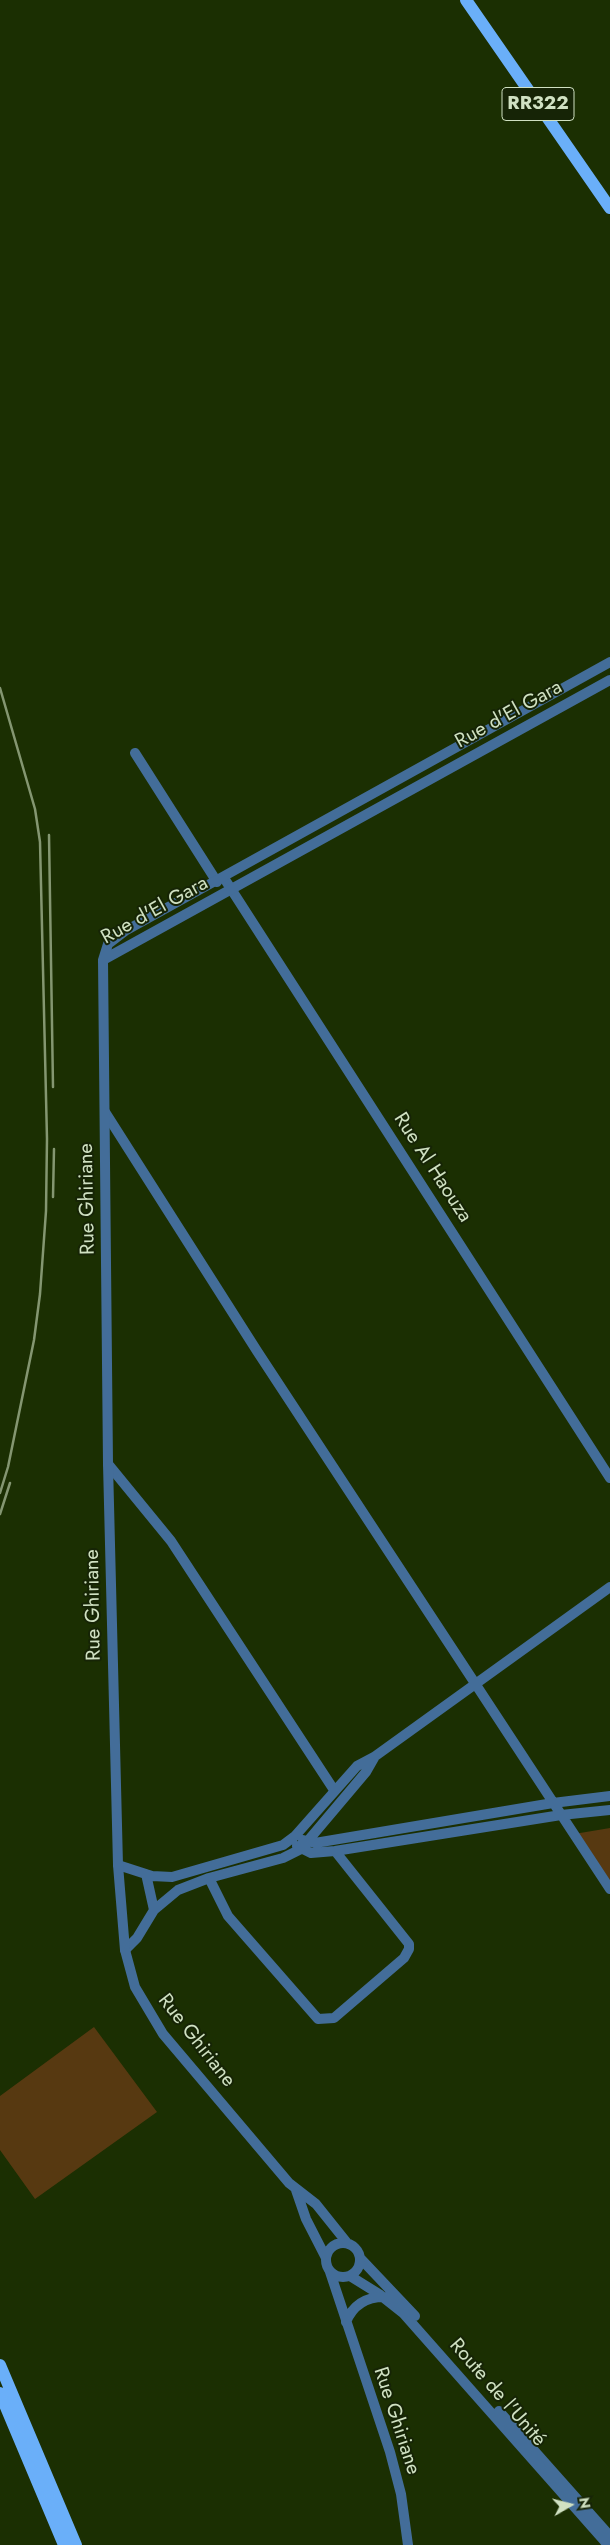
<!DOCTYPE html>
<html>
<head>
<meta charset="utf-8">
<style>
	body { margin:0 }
	#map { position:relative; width:610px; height:2545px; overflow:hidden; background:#1b2f02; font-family:Jost,sans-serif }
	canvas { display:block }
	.north { position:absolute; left:545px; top:2480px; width:50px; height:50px; -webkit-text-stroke:4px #162406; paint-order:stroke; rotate:82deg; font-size:14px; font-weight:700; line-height:20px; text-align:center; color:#d0e1c2 }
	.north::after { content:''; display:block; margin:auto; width:18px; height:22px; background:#d0e1c2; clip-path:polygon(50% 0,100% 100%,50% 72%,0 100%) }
</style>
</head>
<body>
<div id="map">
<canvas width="610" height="2545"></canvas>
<div class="north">N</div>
</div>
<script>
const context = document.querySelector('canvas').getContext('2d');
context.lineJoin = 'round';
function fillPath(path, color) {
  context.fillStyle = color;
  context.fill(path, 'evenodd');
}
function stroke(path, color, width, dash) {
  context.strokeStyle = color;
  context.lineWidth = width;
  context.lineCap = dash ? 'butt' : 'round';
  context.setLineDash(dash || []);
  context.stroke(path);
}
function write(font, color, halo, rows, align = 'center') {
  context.font = font + ' Jost,sans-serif';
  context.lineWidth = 4;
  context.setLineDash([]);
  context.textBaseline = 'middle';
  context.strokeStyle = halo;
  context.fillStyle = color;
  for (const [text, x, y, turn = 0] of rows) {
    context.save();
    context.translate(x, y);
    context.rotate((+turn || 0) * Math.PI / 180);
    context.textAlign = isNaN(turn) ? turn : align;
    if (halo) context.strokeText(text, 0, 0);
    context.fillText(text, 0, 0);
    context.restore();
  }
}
const green = new Path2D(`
	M610,1828v59l-36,-53z
	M94,2027l63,85 -122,87 -35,-49v-54z`);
const minor = new Path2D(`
	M135,753l82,129
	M224,878l386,600
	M105,1112l152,239 353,538
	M108,1464l63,77 163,249
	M303,1840l12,3 238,-40 57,-7
	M297,1846l14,7 24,-2 226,-36 49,-5
	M118,1865l34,11 20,1 111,-32 12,-9 62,-70 17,-9 236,-170
	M146,1874l8,36
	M209,1878l19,38 90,103 16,-1 70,-60 5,-9v-5l-74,-93
	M125,1950l12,-12 17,-28 24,-20 31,-12 74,-20 18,-9 65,-77 8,-14`);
const tertiary = new Path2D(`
	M103,960l507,-280
	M296,2190l10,29 20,39
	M326 2260a17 17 0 1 1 34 0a17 17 0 1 1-34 0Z
	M348,2244l-32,-40 -27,-21 -126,-149 -28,-47 -10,-37 -7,-85 -10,-401 -5,-504 5,-16 17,-13 485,-269
	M360,2258l55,58
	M330,2272l60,180 11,42 7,51
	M350,2276l29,18 24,19 205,232
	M346,2322c7,-17 20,-25 38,-25
	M499,2411l111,125`);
const primary = new Path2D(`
	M466,0l144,208
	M0,2365l76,180
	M0,2393l64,152`);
const rail = new Path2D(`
	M0,688l35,121 5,33 7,297 -1,72 -6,83 -6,46 -26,127 -8,26
	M49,835l4,252
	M53,1197l1,-48
	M0,1514l10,-31`);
const shields = [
	[538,104,72]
];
const shieldNames = [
	["RR322",538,104]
];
const streetNames = [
	["Rue d'El Gara",509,715,-29],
	["Rue d'El Gara",155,911,-29],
	["Rue Al Haouza",432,1168,57],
	["Rue Ghiriane",88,1199,-91],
	["Rue Ghiriane",94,1605,-91],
	["Rue Ghiriane",196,2041,52],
	["Route de l'Unité",497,2393,49],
	["Rue Ghiriane",396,2421,72]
];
fillPath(green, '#573911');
stroke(minor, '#436d99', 10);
stroke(tertiary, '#436d99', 10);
stroke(primary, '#6aaff9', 12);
stroke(rail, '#849671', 2.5);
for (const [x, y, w] of shields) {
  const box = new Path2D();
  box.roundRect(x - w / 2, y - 16.5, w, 33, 4);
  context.fillStyle = '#162406';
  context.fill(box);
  stroke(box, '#d0e1c2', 1);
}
write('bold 19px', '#d0e1c2', null, shieldNames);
write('20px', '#d0e1c2', '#162406', streetNames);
</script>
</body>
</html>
